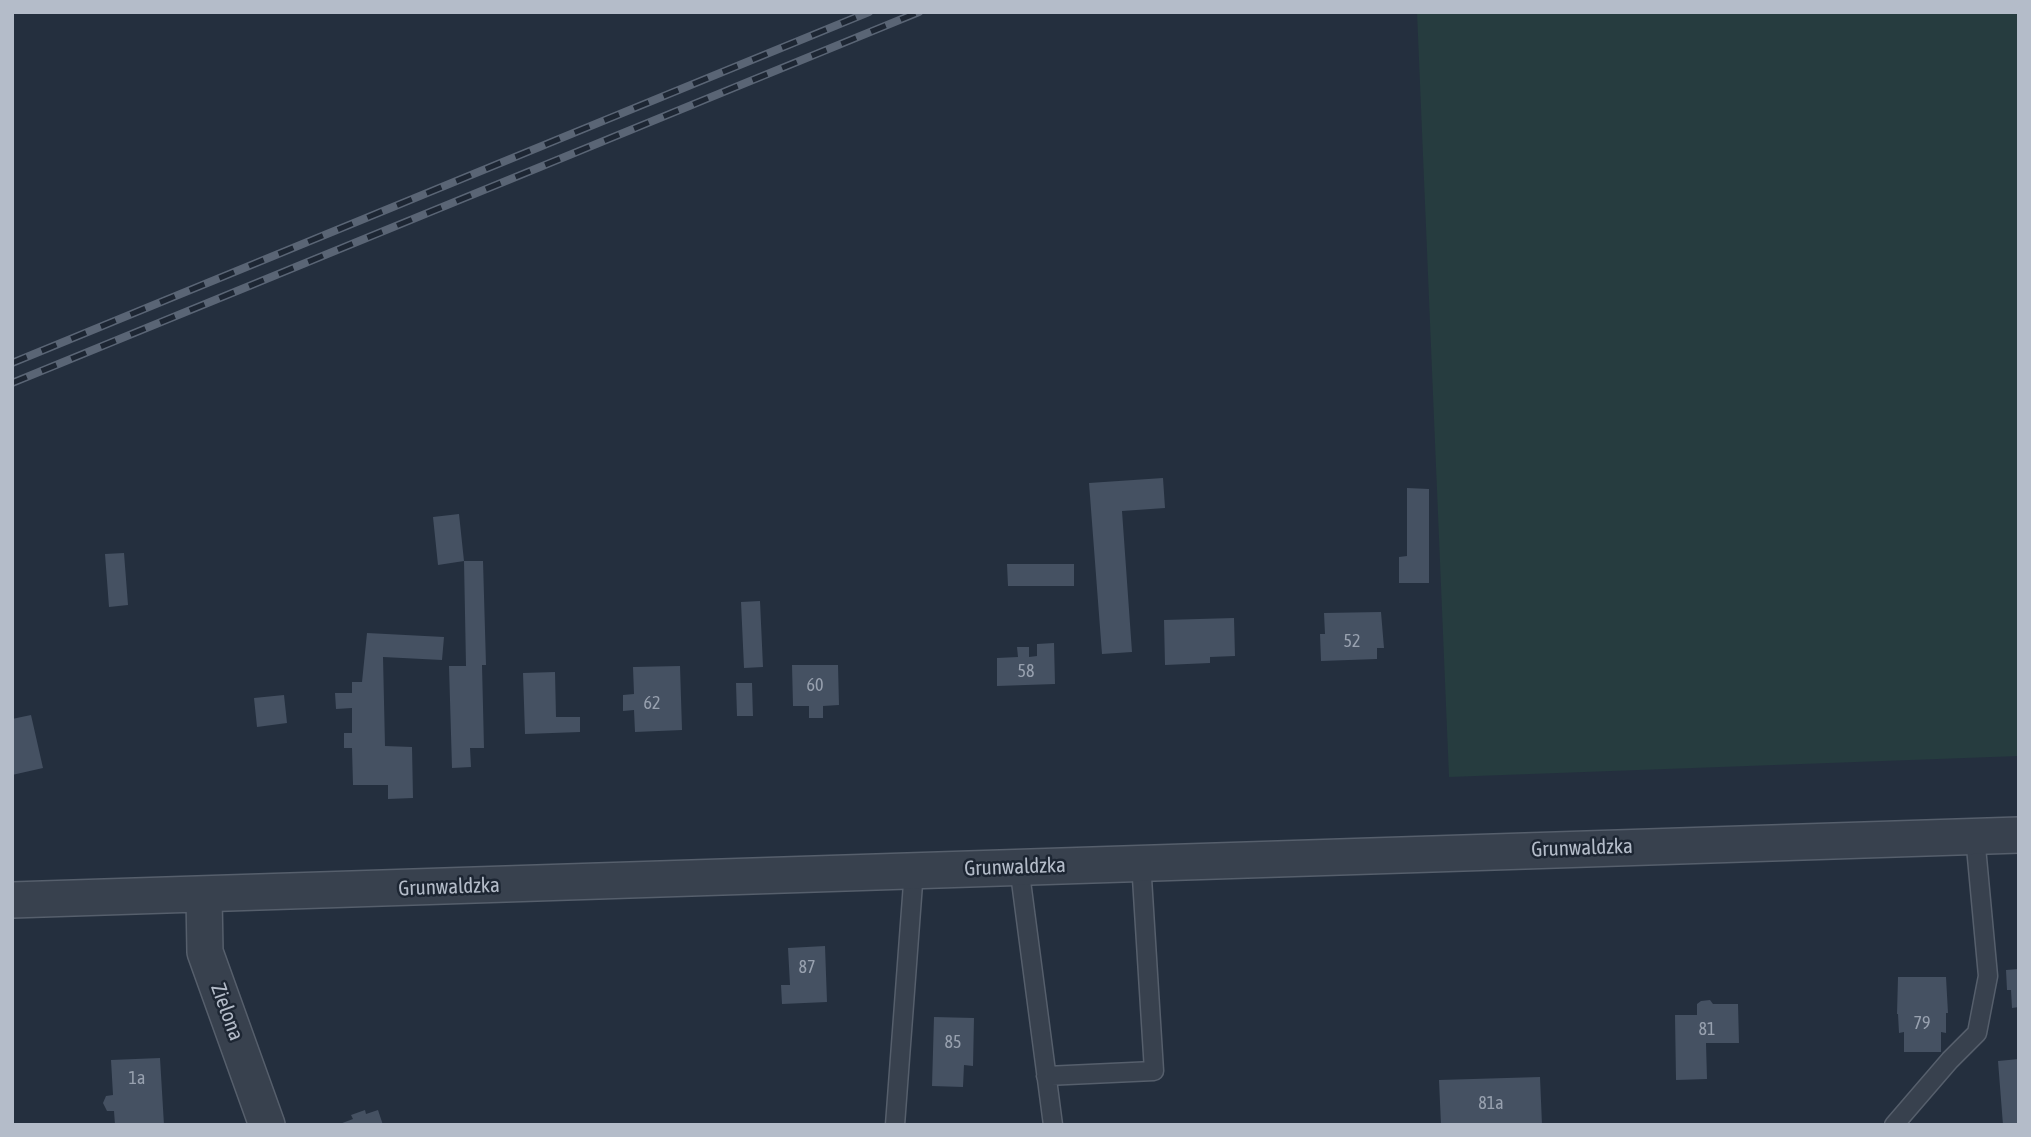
<!DOCTYPE html>
<html>
<head>
<meta charset="utf-8">
<style>
	body { margin:0 }
	#map { position:relative; width:2031px; height:1137px; overflow:hidden; background:#242f3e; font-family:"Asap Condensed",sans-serif }
	canvas { display:block }
	.frame { position:absolute; inset:0; border:14px solid #b4bcc9; pointer-events:none }
</style>
</head>
<body>
<div id="map">
<canvas width="2031" height="1137"></canvas>
<div class="frame"></div>
</div>
<script>
const context = document.querySelector('canvas').getContext('2d');
context.lineJoin = 'round';
function fillPath(path, color) {
  context.fillStyle = color;
  context.fill(path, 'evenodd');
}
function stroke(path, color, width, dash) {
  context.strokeStyle = color;
  context.lineWidth = width;
  context.lineCap = dash ? 'butt' : 'round';
  context.setLineDash(dash || []);
  context.stroke(path);
}
function write(font, color, halo, rows, align = 'center') {
  context.font = font + ' "Asap Condensed",sans-serif';
  context.lineWidth = 5;
  context.setLineDash([]);
  context.textBaseline = 'middle';
  context.strokeStyle = halo;
  context.fillStyle = color;
  for (const [text, x, y, turn = 0] of rows) {
    context.save();
    context.translate(x, y);
    context.rotate((+turn || 0) * Math.PI / 180);
    context.textAlign = isNaN(turn) ? turn : align;
    if (halo) context.strokeText(text, 0, 0);
    context.fillText(text, 0, 0);
    context.restore();
  }
}
const green = new Path2D(`
	M1417,12h602v744l-570,21z`);
const building = new Path2D(`
	M1163,478l2,30 -43,3 10,141 -30,2 -13,-171z
	M1407,488l22,1v94h-30v-26l8,-1z
	M459,514l5,47 -26,4 -5,-48z
	M124,553l4,52 -19,2 -4,-53z
	M464,561h19l3,104h-4l2,83h-14l1,19 -19,1 -3,-102h17z
	M1007,564h67v22h-66z
	M760,601l3,66 -19,1 -3,-66z
	M1381,612l3,36h-7v11l-56,2 -1,-27h5l-1,-21z
	M1234,618l1,38 -25,1v6l-45,2 -1,-45z
	M367,633l77,4 -2,23 -59,-3 2,89 27,1 1,51 -25,1v-14h-35l-1,-37h-8v-15h8v-25l-16,1 -1,-16h17v-11h10z
	M1054,643l1,41 -58,2v-28l21,-1 -1,-10h12v10l8,-1v-12z
	M792,665h46l1,40 -16,1v12h-14v-12h-16z
	M680,666l2,64 -47,2 -1,-22 -11,1v-16l11,-1 -1,-27z
	M555,672l1,45h24v15l-55,2 -2,-61z
	M736,683h16l1,33h-16z
	M284,695l3,28 -30,4 -3,-29z
	M31,715l12,53 -31,7v-56z
	M825,946l2,56 -45,2 -1,-19h9l-2,-37z
	M2019,969v38l-7,1 -1,-18h-4l-1,-20z
	M1898,977h48l2,36h-2v20l-5,-1v20h-37v-20l-5,1 -1,-19h-1z
	M1710,1000l3,4h25l1,39h-33l1,36 -31,1 -1,-65h22v-11l4,-3z
	M934,1017l40,1 -1,48 -9,-1 -1,22 -31,-1z
	M160,1058l4,67h-49l-1,-14h-7l-4,-8 3,-7 7,-1 -2,-35z
	M2019,1059v66h-16l-5,-64z
	M1540,1077l2,48h-101l-2,-45z
	M365,1110l1,4 12,-4 5,15h-46l16,-6 -2,-4z`);
const service = new Path2D(`
	M1019,866l34,259
	M1046,1076l108,-5 -13,-209
	M895,1125l19,-255
	M1894,1125l56,-65 27,-27 11,-57 -13,-140`);
const minor = new Path2D(`
	M204,896l1,56 62,173
	M12,900l2007,-65`);
const rail = new Path2D(`
	M12,363l857,-351
	M12,383l907,-371`);
const numberNames = [
	["52",1352,641],
	["58",1026,671],
	["60",815,685],
	["62",652,703],
	["87",807,967],
	["79",1922,1023],
	["81",1707,1029],
	["85",953,1042],
	["1a",137,1078],
	["81a",1491,1103]
];
const streetNames = [
	["Grunwaldzka",1582,848,-2],
	["Grunwaldzka",1015,867,-2],
	["Grunwaldzka",449,887,-2],
	["Zielona",227,1012,70]
];
fillPath(green, '#263c3f');
fillPath(building, '#455162');
stroke(service, '#565f6c', 21);
stroke(minor, '#565f6c', 38);
stroke(service, '#38414e', 18);
stroke(minor, '#38414e', 35);
stroke(rail, '#5a6575', 8);
stroke(rail, '#1d2633', 5, [16]);
write('18px', '#98a1af', null, numberNames);
write('21px', '#b4bcc9', '#1d2633', streetNames);
</script>
</body>
</html>
